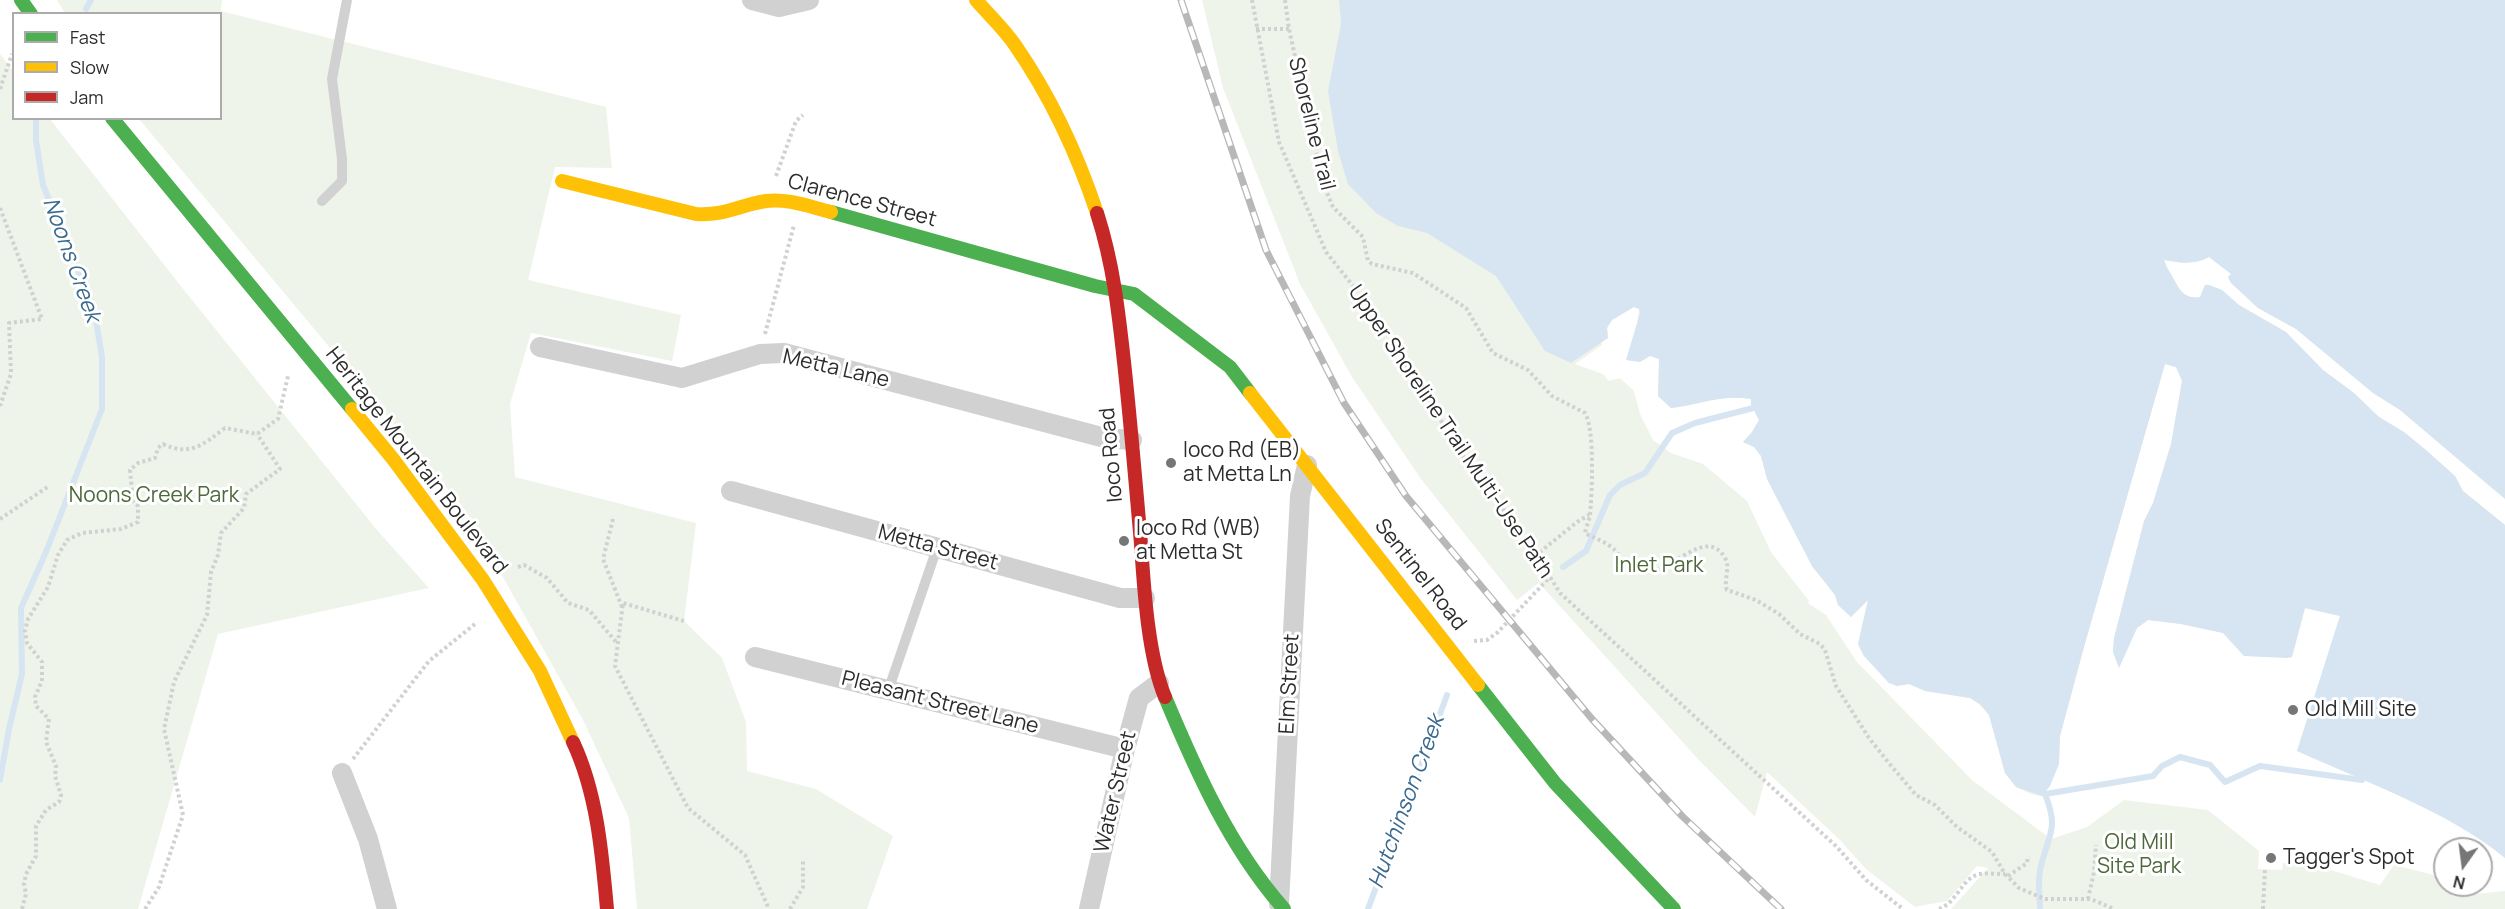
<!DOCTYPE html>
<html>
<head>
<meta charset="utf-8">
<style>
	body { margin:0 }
	#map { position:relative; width:2505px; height:909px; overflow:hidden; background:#fff; font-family:Manrope,sans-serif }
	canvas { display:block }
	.legend { position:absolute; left:12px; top:12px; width:210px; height:108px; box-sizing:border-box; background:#fff; border:2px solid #ababab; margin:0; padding:8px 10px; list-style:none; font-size:18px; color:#2c2c2c }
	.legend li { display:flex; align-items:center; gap:12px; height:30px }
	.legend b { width:30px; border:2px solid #ababab }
	.north { position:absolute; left:2433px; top:837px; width:60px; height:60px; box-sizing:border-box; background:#fff; border:2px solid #ababab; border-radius:50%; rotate:194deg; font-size:16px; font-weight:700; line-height:24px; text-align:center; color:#2c2c2c }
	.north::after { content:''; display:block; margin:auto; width:21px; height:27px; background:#767676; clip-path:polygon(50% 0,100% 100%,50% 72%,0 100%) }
</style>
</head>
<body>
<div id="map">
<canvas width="2505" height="909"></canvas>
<ul class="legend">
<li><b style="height:8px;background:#4caf50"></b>Fast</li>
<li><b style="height:8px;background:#ffc107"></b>Slow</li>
<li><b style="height:8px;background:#c62828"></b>Jam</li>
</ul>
<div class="north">N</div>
</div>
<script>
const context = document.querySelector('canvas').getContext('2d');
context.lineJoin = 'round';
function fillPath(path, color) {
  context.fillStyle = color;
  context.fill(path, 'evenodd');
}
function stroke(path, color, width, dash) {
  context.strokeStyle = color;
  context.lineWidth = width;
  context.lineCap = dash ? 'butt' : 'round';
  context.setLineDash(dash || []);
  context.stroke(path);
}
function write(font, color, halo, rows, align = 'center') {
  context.font = font + ' Manrope,sans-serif';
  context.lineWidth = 6;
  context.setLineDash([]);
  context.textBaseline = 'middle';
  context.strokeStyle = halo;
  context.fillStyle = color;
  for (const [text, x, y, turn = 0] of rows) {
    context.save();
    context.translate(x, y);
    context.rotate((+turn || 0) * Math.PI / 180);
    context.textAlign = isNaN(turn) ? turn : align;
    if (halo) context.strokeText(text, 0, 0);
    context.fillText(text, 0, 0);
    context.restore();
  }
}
const green = new Path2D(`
	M57,0h165l-1,11 385,96 6,61 -57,-1 -27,113 153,35 -9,46 -141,-28 -21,71 5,73 181,46 -12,98 38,37 24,64 1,49 69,18 77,47 -26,73h-230l-8,-91 -46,-98 -117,-209 -327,-392 81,-1v-104l-155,-1z
	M1202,0h137l2,21 808,236 21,-53 335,295 -105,-89 -27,-17 -77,-64 -38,-21 -27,-25 -3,-6 3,-3 -22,-17c-14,8 -29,6 -45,3 2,6 4,9 7,14 7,12 11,26 29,23l5,-12h4l13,5 17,15 47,27 37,38 31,23 25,24 25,15 22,18 29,26 8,15 42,34v333c-53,-45 -144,-78 -208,-107l43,-135 -35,-8 -13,49 -48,-1 -21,-23 -42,-9 -33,-4 -11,8 -18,40 -6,-16 1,-14 30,-117 9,-18 18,-59 11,-63 -6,-14 -11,-3 -81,283 -24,89 -1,28 -14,30 -4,2 -10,-2 -15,-7 -11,-14 -16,-58 -9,-10 -10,-7 -45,-7 -16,-7 -12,2 -8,-3 -25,-27 -6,-12 10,-44 -17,17 -13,-12 -3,-10 -23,-29 -45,-87 -6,-23 -7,-9 -11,-5 9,-10 7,-12 -8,-15v-6c-28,-5 -53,5 -80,9l-13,-12 1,-37 -9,-3 -10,6 -14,-2 10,-28 3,-23 -6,-2 -21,13 -5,8 1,6 -235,-197 228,204 1,4 -27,19 28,10 6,7 11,-3 14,13 6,23 13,26 18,13 32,11 44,37 24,51 38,49 -1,2 18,12 31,47 115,118 79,59 36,-12 37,-27 84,10 51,41 -1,18 24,1 1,-7 21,-1 76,23 14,-20 48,12 11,19 52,-5v18h-554l37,-41 -11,-2 -30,35 -32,6 -49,-38 -26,-29 -73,-68 -12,45 -58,-59 -158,-175 -22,17 -96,-121 -69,-102 -52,-93 -77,-196z
	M0,54l13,17 1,47 36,1 130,166 197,245 52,58 -211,46 -80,275h-138z`);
const water = new Path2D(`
	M1339,0h1166v499l-105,-89 -27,-17 -77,-64 -38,-21 -27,-25 -3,-6 3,-3 -22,-17c-15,8 -29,6 -45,3 2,6 4,9 7,14 7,12 11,26 29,23l5,-12h4l13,5 17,15 47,27 37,38 31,23 25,24 25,15 22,18 29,26 8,15 42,34v333c-53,-45 -144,-78 -208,-107l43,-135 -35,-8 -13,49 -5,1 -43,-2 -21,-23 -42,-9 -33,-4 -11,8 -18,40 -6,-16 1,-14 30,-117 9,-18 18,-59 11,-63 -6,-14 -11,-3 -81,283 -24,89 -1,28 -9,22 -8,10 -26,-9 -11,-14 -16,-58 -9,-11 -10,-6 -45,-7 -16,-7 -12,2 -8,-3 -25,-27 -6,-12 10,-44 -17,17 -13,-12 -3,-10 -23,-29 -45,-87 -6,-23 -7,-9 -11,-5 9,-10 7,-12 -8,-15v-6c-28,-5 -53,6 -80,9l-13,-12 1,-37 -9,-3 -10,6 -14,-2 14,-47 -1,-4 -5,-2 -22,13 -5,8 1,10 -37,25 -26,-12 -49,-75 -69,-43 -29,-7 -22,-13 -28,-29 -10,-33 -10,-60 13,-67z`);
const stream = new Path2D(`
	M86,9l5,-9
	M1563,567l23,-16 24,-56 10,-10 25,-12 27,-40 23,-10 66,-17
	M0,780l9,-51 13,-55 -1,-66 25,-56 56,-143v-52l-8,-48 -51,-124 -7,-45v-22
	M1368,909l79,-214
	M2040,909c0,-13 -3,-30 1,-43 8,-33 18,-37 4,-72l108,-18 9,-10 18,-9 30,8 15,17 35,-16 102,14`);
const path = new Path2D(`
	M1252,0l27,142 47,110 47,59 98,158 54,68 35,56 277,254 29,33 37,29
	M1285,0l4,29 34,154 10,24 30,30 5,24 4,3 41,9 53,35 27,45 35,17 24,26 33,17c10,16 7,82 5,102 -1,6 -4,12 -5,18 8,5 17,7 25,13 16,11 6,21 34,26 25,4 62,-48 81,-14 6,10 -2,22 2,32l29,10 23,14 21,20 20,10 5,6 11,36 33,52 19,24 28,33 19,10 22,22 35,25 13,22 14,14 26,11h46l23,10
	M1256,29h33
	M0,89l12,-35
	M776,176l20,-55 7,-6
	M0,208l42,111 -33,4 2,51 -11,32
	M765,334l29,-109
	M0,519l49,-33
	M613,519l-10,40 19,48
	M1535,556l42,-34 12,-7
	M518,567l6,-2 23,13 21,25 21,7 28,33
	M684,621l-61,-18 -8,63 73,142 57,47 24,54
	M1474,641l13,-1 10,-7 52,-55
	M353,759l76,-98 46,-37
	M2008,876l19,-13 1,-7
	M2088,899l6,-27 2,-27
	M22,909l4,-15 -2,-10 2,-10 10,-18v-30l10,-16 13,-8 2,-7 -6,-19 1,-10 -10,-24 3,-23 -13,-13 -1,-9 7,-16v-19l-15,-19 -2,-12 3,-12 20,-32 10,-32 9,-15 15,-7 39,-4 17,-7v-16l-5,-5 -3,-31 8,-7 17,-5 3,-10 5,-4c27,13 41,0 62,-16l32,6 21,-15 10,-43
	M145,909l14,-22 24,-72 -19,-86 10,-47 33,-67 4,-43 7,-17 3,-22 23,-25 2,-14 34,-25 -23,-35
	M790,909l13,-22v-26
	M1939,909c18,-6 23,-32 41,-35 8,-1 17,0 25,0
	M2263,909l2,-40`);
const lane = new Path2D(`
	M322,201l20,-20v-22l-10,-80 15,-79
	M888,691l49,-143`);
const street = new Path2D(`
	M752,0l27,7 30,-7
	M540,347l142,31 78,-24 24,-1 321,85 27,2
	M731,491l389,107h25
	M755,657l370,92
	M342,773l26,66 19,70
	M1279,904l21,-408 7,-31
	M1089,909l36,-160 14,-51 20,-15`);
const fast = new Path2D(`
	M112,118l240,291
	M831,212l264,74 39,8 96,73 20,26
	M1478,685l77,98 119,126
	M1165,697c31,74 65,151 119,212`);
const slow = new Path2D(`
	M976,0c13,15 28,29 39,45 36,52 62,108 82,168
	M562,181l134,33c30,2 43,-9 70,-13 22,-3 44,6 65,11
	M1250,393l228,292
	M352,409l41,50 90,121 57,91 33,71`);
const jam = new Path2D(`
	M1097,213c17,53 22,103 28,158 6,57 11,115 16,173 3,45 7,112 24,153
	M573,742c24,51 29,111 34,167`);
const rail = new Path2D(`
	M1181,0l85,250 78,153 62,93 186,223 90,97 99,93`);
const fastBridge = new Path2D(`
	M21,0l10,14`);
const markers = [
	[1171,463,6,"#767676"],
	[1124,541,6,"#767676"],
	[2293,710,6,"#767676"],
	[2271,858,6,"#767676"]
];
const streetNames = [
	["Shoreline Trail",1311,124,76],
	["Clarence Street",862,201,15],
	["Metta Lane",836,369,13],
	["Upper Shoreline Trail Multi-Use Path",1450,432,56],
	["Ioco Road",1112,455,-95],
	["Heritage Mountain Boulevard",416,461,52],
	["Metta Street",938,548,15],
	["Sentinel Road",1420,575,52],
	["Elm Street",1290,684,-87],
	["Pleasant Street Lane",940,703,14],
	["Water Street",1116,792,-77]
];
const poiNames = [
	["Ioco Rd (EB)",1183,451],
	["at Metta Ln",1183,475],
	["Ioco Rd (WB)",1136,529],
	["at Metta St",1136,553],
	["Old Mill Site",2305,710],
	["Tagger's Spot",2283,858]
];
const parkNames = [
	["Noons Creek Park",154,496],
	["Inlet Park",1659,566],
	["Old Mill",2139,843],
	["Site Park",2139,867]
];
const waterNames = [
	["Noons Creek",71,260,70],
	["Hutchinson Creek",1407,802,-70]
];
fillPath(green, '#eff4ea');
fillPath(water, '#d6e5f1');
stroke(stream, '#d6e5f1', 6);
stroke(path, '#d1d1d1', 4, [3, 3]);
stroke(lane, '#d1d1d1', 10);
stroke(street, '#d1d1d1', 20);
stroke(fast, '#4caf50', 14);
stroke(slow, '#ffc107', 14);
stroke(jam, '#c62828', 14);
stroke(rail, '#b8b8b8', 7);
stroke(rail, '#fff', 4.5, [14]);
stroke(fastBridge, '#4caf50', 14);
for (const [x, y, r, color] of markers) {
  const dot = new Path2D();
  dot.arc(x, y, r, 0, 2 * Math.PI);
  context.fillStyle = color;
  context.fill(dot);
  stroke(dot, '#fff', 2);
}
write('21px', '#2c2c2c', '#fff', streetNames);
write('21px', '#2c2c2c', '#fff', poiNames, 'left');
write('21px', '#4d6839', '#fff', parkNames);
write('italic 22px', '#396a8f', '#fff', waterNames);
</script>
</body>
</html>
